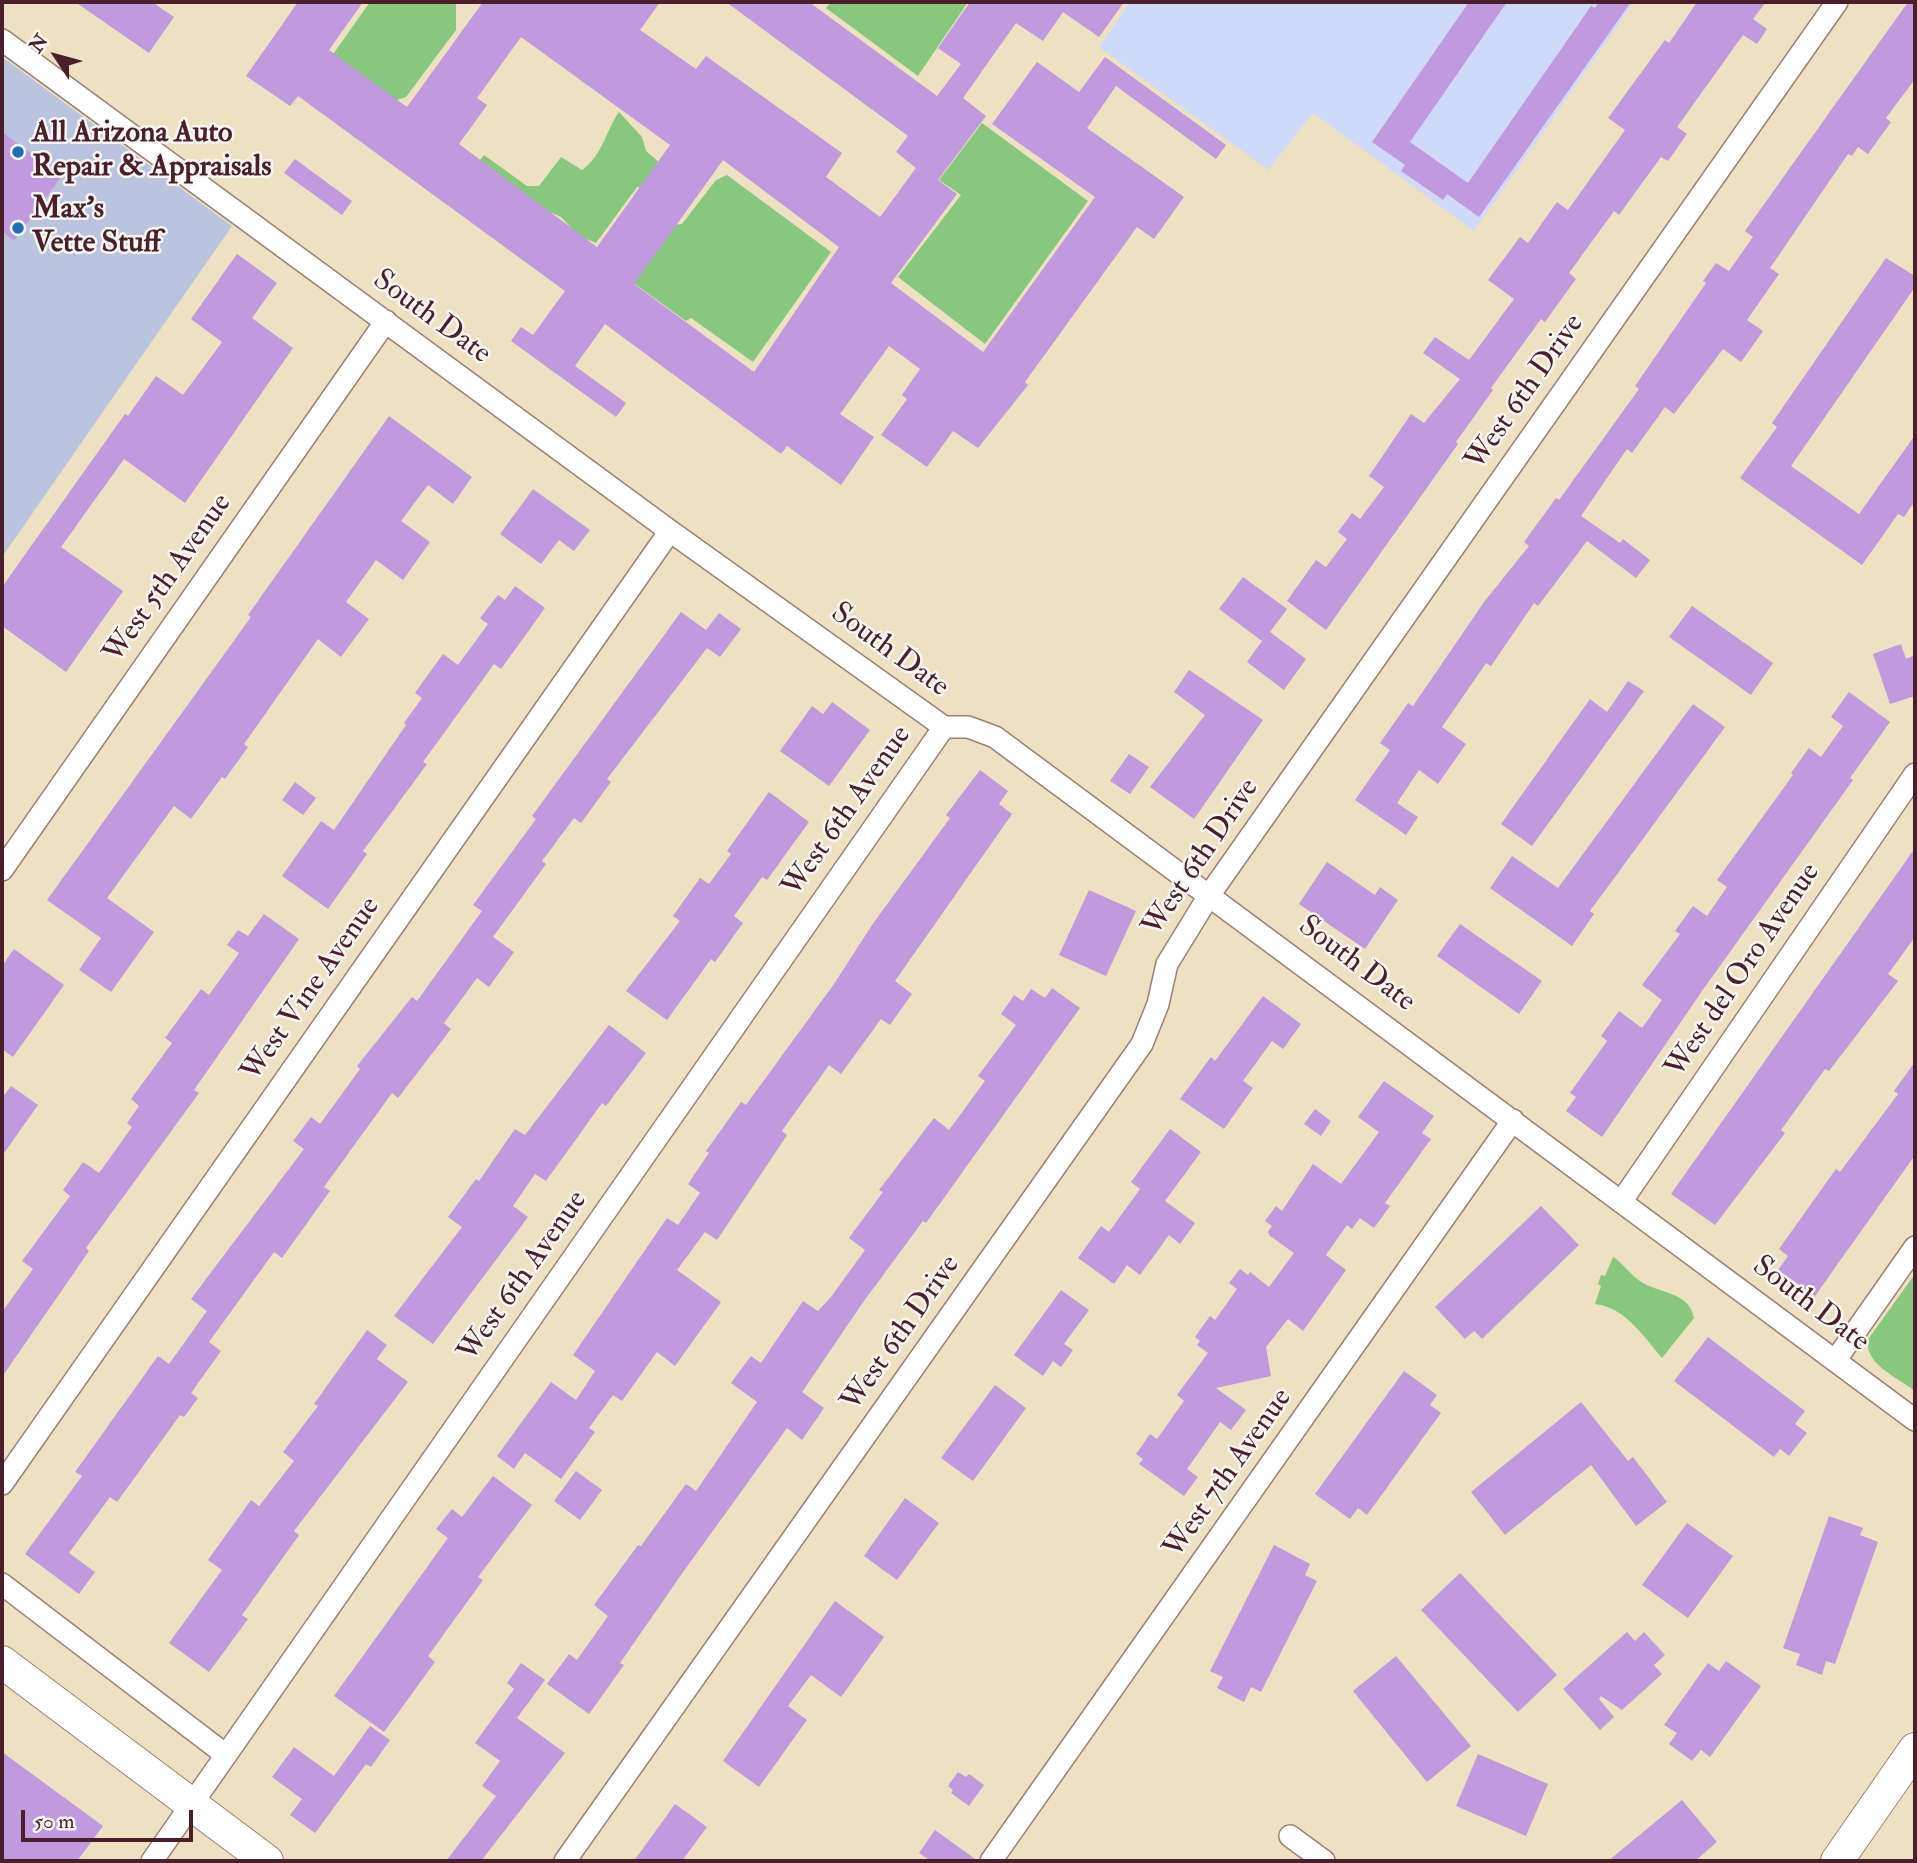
<!DOCTYPE html>
<html>
<head>
<meta charset="utf-8">
<style>
	body { margin:0 }
	#map { position:relative; width:1917px; height:1863px; overflow:hidden; background:#ede1c1; font-family:"IM FELL Double Pica",serif }
	canvas { display:block }
	.frame { position:absolute; inset:0; border:4px solid #4a1f2b; pointer-events:none }
	.north { position:absolute; left:21px; top:21px; width:70px; height:70px; -webkit-text-stroke:5px #f6f6f2; paint-order:stroke; rotate:306deg; font-size:19px; font-weight:700; line-height:28px; text-align:center; color:#4a1f2b }
	.north::after { content:''; display:block; margin:auto; width:24px; height:32px; background:#4a1f2b; clip-path:polygon(50% 0,100% 100%,50% 72%,0 100%) }
	.scale { position:absolute; left:21px; top:1810px; width:172px; height:32px; box-sizing:border-box; border:4px solid #4a1f2b; border-top:0; padding-left:9px; font-size:21px; line-height:24px; white-space:nowrap; color:#4a1f2b; -webkit-text-stroke:5px #f6f6f2; paint-order:stroke }
</style>
</head>
<body>
<div id="map">
<canvas width="1917" height="1863"></canvas>
<div class="frame"></div>
<div class="north">N</div>
<div class="scale">50 m</div>
</div>
<script>
const context = document.querySelector('canvas').getContext('2d');
context.lineJoin = 'round';
function fillPath(path, color) {
  context.fillStyle = color;
  context.fill(path, 'evenodd');
}
function stroke(path, color, width, dash) {
  context.strokeStyle = color;
  context.lineWidth = width;
  context.lineCap = dash ? 'butt' : 'round';
  context.setLineDash(dash || []);
  context.stroke(path);
}
function write(font, color, halo, rows, align = 'center') {
  context.font = font + ' "IM FELL Double Pica",serif';
  context.lineWidth = 5;
  context.setLineDash([]);
  context.textBaseline = 'middle';
  context.strokeStyle = halo;
  context.fillStyle = color;
  for (const [text, x, y, turn = 0] of rows) {
    context.save();
    context.translate(x, y);
    context.rotate((+turn || 0) * Math.PI / 180);
    context.textAlign = isNaN(turn) ? turn : align;
    if (halo) context.strokeText(text, 0, 0);
    context.fillText(text, 0, 0);
    context.restore();
  }
}
const built = new Path2D(`
	M1130,2h504l-160,229 -161,-118 -45,57 -169,-123z`);
const industrial = new Path2D(`
	M2,57l230,169 -230,331z`);
const green = new Path2D(`
	M370,2h84l2,3v25l-50,67 -9,3 -21,-9 -47,-31z
	M831,2h137l-50,74 -92,-68z
	M619,112l23,25 4,14 14,12 -18,25 -5,-1 -41,56 -17,-7 -18,-19 -21,-9 -64,-43 8,-10 43,31h12l22,-29 21,13c21,-15 24,-40 37,-58z
	M982,123l106,78 -103,143 -87,-67 63,-82 -22,-15z
	M727,175l104,77 -78,110 -62,-44 -5,3 -54,-39 42,-57 8,-1 34,-44z
	M1613,1257c11,7 18,19 30,26 19,11 46,9 51,35l-32,40c-19,-22 -36,-50 -67,-54l6,-18 -3,-2 3,-9 4,1z
	M1915,1274v117c-17,-13 -54,-29 -46,-53z`);
const building = new Path2D(`
	M75,2h77l22,15 -25,36z
	M298,2h65l-34,48 78,57 76,-105h177l-20,28 56,39 10,-13 136,97 -16,24 54,40 36,-49 -20,-16 12,-16 -182,-134h83l128,94 24,-32 -23,-16 32,-46h154l-25,35 -36,-25 -20,29 -27,-18 -53,75 23,18 -48,64 19,14 -66,89 92,69 112,-155 -103,-73 45,-62 42,30 26,-35 121,88 -10,14 -100,-73 -29,42 97,69 -30,42 -17,-12 -112,155 3,3 -50,63 -25,-17 -26,36 -46,-32 26,-36 -5,-4 18,-26 -31,-23 -49,68 34,23 -33,48 -54,-39 -6,8 -176,-130 -30,42 51,37 -10,14 -105,-76 10,-14 12,8 32,-44 -267,-195 -8,10 -44,-30zM521,37l149,108 -73,102 -138,-103 28,-39 -10,-7zM723,160l116,87 -85,125 -120,-88z
	M1469,2h38l-97,140 58,41 123,-177 4,2 4,-6h32l-152,215 -32,-23 -4,6 -42,-29 4,-6 -33,-23z
	M1697,2h69l-13,17 14,10 -10,15 -14,-9 -66,92 10,7 -19,27 -7,-4 -42,58 -5,-4 -45,62 7,6 -31,43 -4,-3 -50,69 2,2 -37,52 2,2 -132,186 -39,-29 29,-41 10,7 21,-28 -9,-7 14,-19 8,6 24,-32 -15,-11 42,-62 13,9 36,-44 -37,-26 12,-16 34,23 45,-61 -26,-19 32,-43 8,6 29,-41 11,8 57,-80 -17,-12 57,-78 4,3z
	M1908,2h7v77l-29,39 5,4 -23,32 -10,-7 -6,9 -4,-2 -78,114 9,6 -32,46 16,11 -22,31 -18,-13 -49,65 -9,-7 -33,46 -5,-4 -46,67 39,27 3,-4 27,21 -14,18 -49,-37 -49,65 -4,-3 -43,63 -5,-3 -44,64 24,17 -28,40 -19,-14 -22,33 21,14 -12,18 -51,-35 35,-50 -10,-7 28,-40 5,3 71,-104 45,-56 -5,-4 32,-44 3,2 80,-111 -4,-3 71,-103 -3,-2 13,-18 13,8 24,-34 -8,-6z
	M2,132l60,44 -48,65 -12,-10z
	M295,159l57,42 -10,14 -58,-42z
	M237,254l40,29 -25,35 41,30 -108,155 -61,-44 -63,88 62,44 -57,81 -64,-46v-39l123,-173 3,2 28,-40 27,19 39,-53 -31,-23z
	M1886,258l29,18v11l-124,179 68,48 56,-79v66l-11,16 -6,-3 -36,51 -122,-87 37,-51 -5,-4z
	M389,416l83,61 -19,27 -25,-19 -27,36 29,21 -27,38 -27,-20 -30,42 23,17 -28,38 -23,-18 -74,105 4,3 -23,32 -3,-2 -31,42 -17,-13 -67,92 47,34 -43,60 -32,-22 22,-32 -54,-38 204,-283 -3,-2z
	M533,489l57,41 -16,21 -15,-11 -18,24 -41,-30z
	M1243,577l44,32 -17,23 36,27 -22,31 -37,-28 15,-21 -43,-32z
	M515,586l30,22 -44,61 -7,-5 -71,98 4,2 -64,87 4,3 -39,55 -46,-33 39,-55 13,9 72,-105 -2,-2 18,-25 -7,-5 28,-39 15,11 30,-41 -8,-6 18,-23 7,5z
	M1692,606l81,57 -22,32 -82,-58z
	M681,612l25,18 13,-17 22,16 -21,28 -13,-9 -100,131 4,3 -30,41 -7,-5 -32,43 4,3 -53,73 21,15 -25,35 -12,-9 -33,45 7,6 -53,69 -6,-5 -68,94 6,4 -48,67 -8,-6 -65,90 12,9 -30,42 7,5 -14,19 -4,-2 -63,87 -7,-5 -41,56 26,19 -16,22 -54,-40 57,-78 -7,-4 83,-116 11,8 38,-53 -16,-12 113,-150 -11,-8 18,-24 9,7 40,-55 -3,-3 55,-69 5,4 65,-90 -9,-6 63,-86 -4,-3z
	M1901,644l5,15 9,-4v41l-25,8 -17,-50z
	M1189,670l74,50 -69,99 -44,-32 55,-72 -31,-23z
	M1628,681l16,10 -112,155 -31,-22 89,-125 17,13z
	M1849,692l41,30 -40,56 3,2 -151,211 -100,146 -36,-26 10,-14 -6,-4 37,-52 -6,-5 18,-25 23,17 20,-28 -20,-15 38,-51 -5,-3 18,-25 14,10 20,-29 -10,-7 76,-105 -2,-2 18,-25 12,9 22,-31 -12,-9z
	M832,702l38,28 -41,56 -49,-35 32,-45 11,8z
	M1693,704l32,23 -135,184 4,3 -22,32 -82,-58 22,-32 46,32z
	M1129,754l20,13 -19,27 -20,-13z
	M980,770l28,21 -9,13 13,10 -117,167 17,13 -22,31 -9,-6 -40,55 -12,-9 -47,66 5,4 -70,105 -12,-8 -28,38 44,32 -46,64 -18,-14 -35,49 -9,-6 -24,33 6,4 -34,47 -36,-26 -11,16 -17,-13 54,-74 25,18 19,-29 -22,-16 94,-137 11,7 22,-32 -12,-9 21,-31 -3,-2 35,-49 5,3 88,-121 38,-59 78,-107 -4,-3z
	M295,782l21,16 -13,17 -21,-15z
	M769,792l40,30 -42,58 -5,-3 -28,39 9,7 -28,39 -4,-3 -44,61 -41,-29 54,-70 -7,-5 27,-38 9,6 22,-30 -4,-3z
	M1915,848v89l-27,37 10,7 -69,90 -4,-2 -44,61 4,3 -70,92 -44,-31z
	M1327,862l48,33 5,-8 18,13 -33,49 -66,-45z
	M1089,890l47,21 -30,65 -47,-21z
	M264,914l35,25 -105,151 5,3 -113,155 3,3 -87,126v-65l31,-43 -11,-8 48,-65 -7,-6 20,-28 16,11 33,-46 -5,-4 12,-17 -8,-7 41,-56 -7,-5 36,-49 8,6 30,-42 -12,-8 11,-15 10,6z
	M1460,924l82,57 -23,33 -82,-58z
	M14,949l50,36 -51,72 -11,-8v-83z
	M1052,988l28,20 -154,215 -3,-2 -59,80 -62,91 22,16 -22,32 -15,-12 -106,147 -61,88 4,2 -35,49 -42,-30 22,-30 8,6 31,-44 -14,-11 44,-60 3,1 45,-62 10,7 61,-89 -26,-19 20,-27 10,7 42,-62 15,10 13,-14 34,-47 -16,-12 34,-46 -4,-2 55,-72 15,12 36,-49 -7,-5 38,-51 -15,-11 13,-19 9,6 8,-12 14,9z
	M1263,996l38,28 -18,25 -11,-8 -29,40 10,7 -29,41 -44,-30 31,-42 4,4z
	M609,1025l37,28 -40,53 -4,-3 -56,78 -11,-7 -22,32 15,11 -95,127 -39,-28 68,-89 -14,-10 28,-38 3,2 36,-52 10,6z
	M1915,1062v93l-100,141 -37,-26 10,-14 -9,-7 57,-80 4,3 58,-78 -4,-3z
	M1384,1081l50,35 -12,17 9,6 -46,64 5,3 -16,22 -14,-10 -8,11 -5,-4 -21,30 20,15 -43,61 -15,-12 -22,28 5,29 -55,12 30,22 -15,20 -11,-8 -33,47 11,8 -14,19 -45,-32 4,-5 -7,-5 14,-20 7,5 27,-38 -7,-6 31,-42 -11,-8 3,-4 -5,-4 15,-21 5,4 22,-31 -8,-6 11,-14 8,6 2,-3 19,15 25,-34 -24,-17 -2,-4 4,-6 -7,-5 11,-15 6,5 31,-47 28,20 38,-52 -21,-15z
	M11,1086l27,19 -36,51v-58z
	M1315,1109l16,12 -10,15 -17,-12z
	M1170,1129l31,23 -36,49 30,22 -15,21 -11,-9 -29,40 -13,-10 -13,19 -36,-26 23,-32 8,6 31,-43 -9,-7z
	M1541,1206l38,39 -97,94 -8,-8 -9,8 -30,-32z
	M1061,1290l28,20 -25,34 9,6 -12,17 -8,-6 -10,15 -29,-21z
	M367,1330l20,15 -10,14 31,23 -114,149 5,4 -57,80 6,4 -39,53 -40,-29 53,-73 -14,-10 43,-60 8,6 35,-45 -11,-9 35,-46 -4,-2z
	M1708,1337l97,74 -10,13 12,9 -18,23 -9,-7 -6,8 -100,-76z
	M1404,1371l33,24 -7,10 11,8 -74,102 -9,-7 -8,11 -35,-25z
	M995,1385l31,23 -53,73 -32,-23z
	M1581,1402l47,59 5,-4 34,45 -31,24 -45,-61 -86,70 -34,-43z
	M576,1471l26,19 -22,30 -26,-19z
	M493,1476l39,29 -54,72 5,3 -55,76 7,6 -51,70 -50,-36 114,-158 -12,-9 16,-20 10,8z
	M905,1498l34,25 -42,57 -33,-24z
	M1829,1516l34,12 -3,7 18,7 -43,122 -9,-3 -4,14 -26,-10 4,-11 -17,-6z
	M1687,1523l46,33 -45,62 -46,-33z
	M1274,1545l36,19 -5,11 12,6 -56,111 -10,-5 -7,15 -27,-14 6,-11 -13,-6z
	M1460,1573l97,102 -39,37 -97,-102z
	M835,1601l49,36 -43,60 -30,-22 -23,31 19,14 -48,67 -36,-26z
	M1627,1632l8,9 9,-9 21,23 -11,10 8,9 -40,36 -21,-14 -2,3 15,18 -14,13 -37,-41z
	M1396,1656l75,90 -44,36 -74,-91z
	M1726,1661l35,25 -51,71 -9,-7 -9,11 -23,-17 8,-11 -13,-8 44,-62 11,8z
	M521,1663l24,17 -28,38 48,35 -84,108h-35l50,-65 -14,-10 18,-25 -25,-18 39,-54 -7,-6z
	M370,1726l20,14 -19,27 -5,-3 -51,69 -25,-18 12,-16 -30,-22 22,-30 40,29z
	M2,1752l101,74 -26,35h-75z
	M1478,1754l70,30 -22,52 -70,-30z
	M958,1772l8,5 3,-3 15,11 -15,21 -18,-13 2,-3 -5,-4z
	M1682,1800l35,42 -22,19h-87z
	M675,1804l32,23 -25,34h-48z
	M935,1830l43,31h-47l-12,-8z`);
const street = new Path2D(`
	M2,40l668,491 274,196h24l27,10 920,683
	M2,870l384,-549
	M1621,1202l294,-428
	M1835,1361l80,-114
	M2,1484l668,-953
	M2,1584l224,171
	M1290,1836l34,25
	M152,1861l792,-1134
	M565,1861l577,-817 16,-40 9,-40 43,-70 627,-892
	M991,1861l522,-741`);
const secondary = new Path2D(`
	M2,1662l265,199
	M1837,1861l78,-112`);
const markers = [
	[18,152,7,"#1f6fb2"],
	[18,228,7,"#1f6fb2"]
];
const poiNames = [
	["All Arizona Auto",32,135],
	["Repair & Appraisals",32,169],
	["Max's",32,211],
	["Vette Stuff",32,245]
];
const streetNames = [
	["South Date",431,318,36],
	["West 6th Drive",1526,393,-55],
	["West 5th Avenue",169,579,-55],
	["South Date",889,651,36],
	["West 6th Avenue",848,812,-55],
	["West 6th Drive",1202,858,-56],
	["South Date",1356,965,37],
	["West del Oro Avenue",1744,971,-56],
	["West Vine Avenue",312,990,-55],
	["West 6th Avenue",524,1277,-55],
	["South Date",1810,1305,37],
	["West 6th Drive",902,1334,-55],
	["West 7th Avenue",1229,1474,-55]
];
fillPath(built, '#cfdaf9');
fillPath(industrial, '#bac4de');
fillPath(green, '#87c77e');
fillPath(building, '#c099de');
stroke(street, '#9c8076', 24);
stroke(secondary, '#9c8076', 34);
stroke(street, '#fff', 21);
stroke(secondary, '#fff', 32);
for (const [x, y, r, color] of markers) {
  const dot = new Path2D();
  dot.arc(x, y, r, 0, 2 * Math.PI);
  context.fillStyle = color;
  context.fill(dot);
  stroke(dot, '#f6f6f2', 2.5);
}
write('bold 30px', '#4a1f2b', '#f6f6f2', poiNames, 'left');
write('30px', '#4a1f2b', '#f6f6f2', streetNames);
</script>
</body>
</html>
